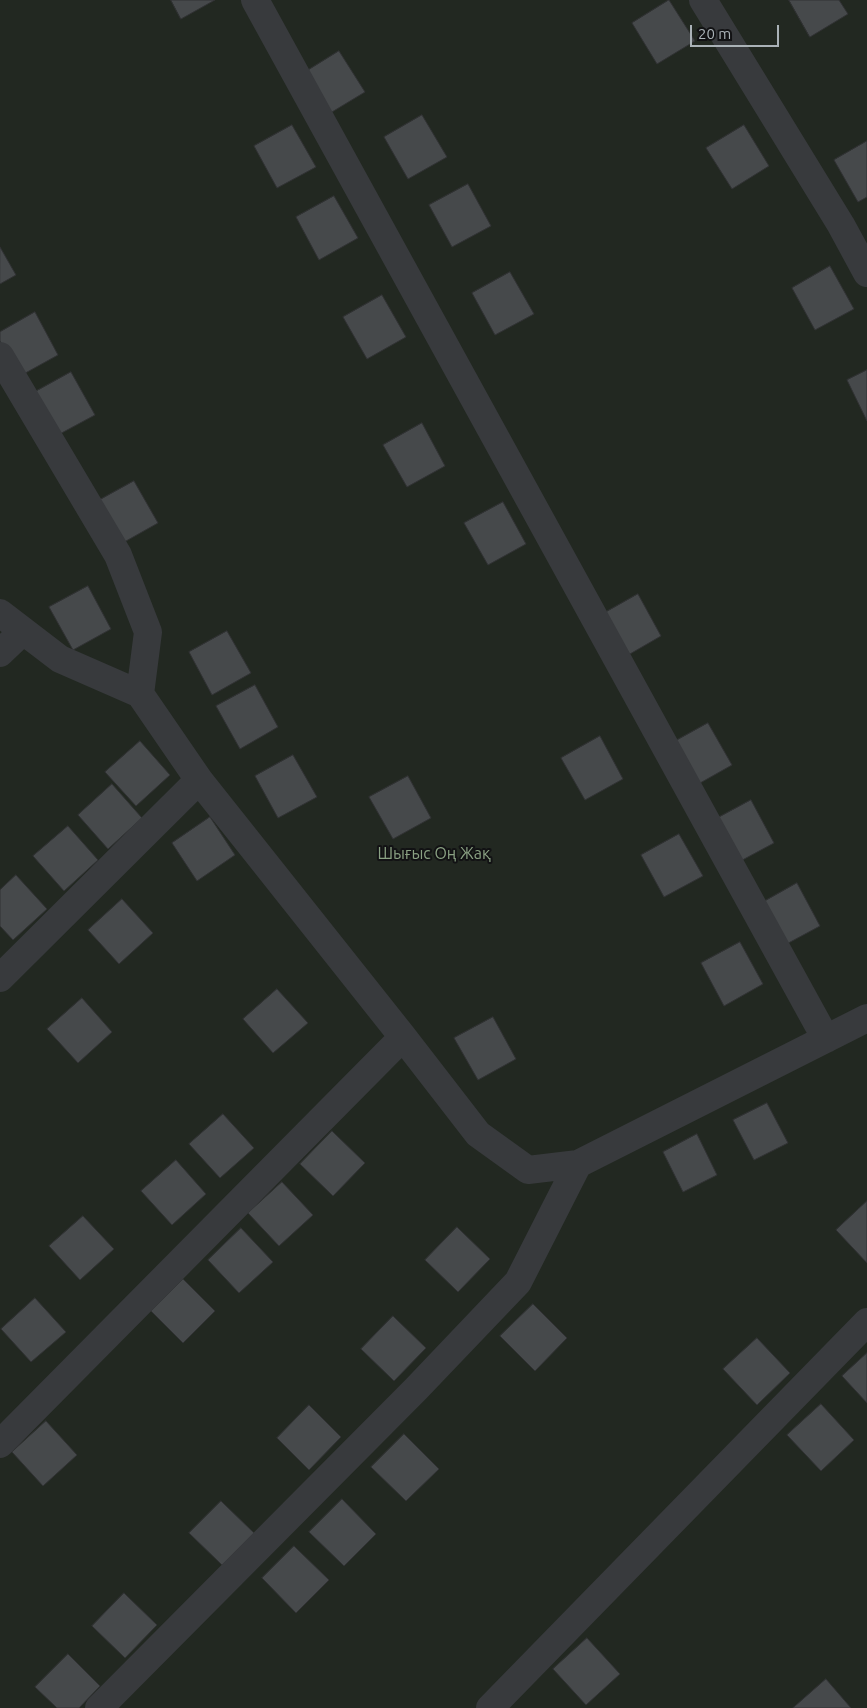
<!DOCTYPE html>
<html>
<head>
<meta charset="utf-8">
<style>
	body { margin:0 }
	#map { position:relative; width:867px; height:1708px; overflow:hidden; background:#171719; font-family:Ubuntu,sans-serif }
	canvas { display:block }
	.scale { position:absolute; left:690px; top:25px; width:89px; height:22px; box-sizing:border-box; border:2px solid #aab2b7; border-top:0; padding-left:6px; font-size:15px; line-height:18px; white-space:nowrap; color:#aab2b7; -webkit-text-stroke:4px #121214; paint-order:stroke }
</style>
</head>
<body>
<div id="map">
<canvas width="867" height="1708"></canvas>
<div class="scale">20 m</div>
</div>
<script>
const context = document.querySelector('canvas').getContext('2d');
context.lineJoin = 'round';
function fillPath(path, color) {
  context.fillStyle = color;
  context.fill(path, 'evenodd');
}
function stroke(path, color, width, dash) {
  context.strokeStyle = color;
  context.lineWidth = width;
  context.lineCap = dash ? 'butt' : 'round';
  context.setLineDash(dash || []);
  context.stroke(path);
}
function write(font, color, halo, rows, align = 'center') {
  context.font = font + ' Ubuntu,sans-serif';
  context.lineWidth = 4;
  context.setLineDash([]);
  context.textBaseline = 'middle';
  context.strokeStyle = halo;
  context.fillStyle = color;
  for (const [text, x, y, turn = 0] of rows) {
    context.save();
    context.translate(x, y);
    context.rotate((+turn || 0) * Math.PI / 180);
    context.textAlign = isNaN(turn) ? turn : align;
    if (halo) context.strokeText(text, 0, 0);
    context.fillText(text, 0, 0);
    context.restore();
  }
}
const green = new Path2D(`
	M0,0h867v1708h-867z`);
const building = new Path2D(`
	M171,0h44l-34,19z
	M669,0l26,41 -38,23 -25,-41z
	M789,0h50l9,14 -38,23z
	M339,51l26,41 -38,23 -25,-41z
	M422,115l25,42 -39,22 -24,-42z
	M292,125l24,42 -39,21 -23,-42z
	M744,125l25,41 -37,23 -26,-41z
	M867,141v56l-9,5 -24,-42z
	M468,184l23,42 -39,21 -23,-42z
	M334,196l24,42 -39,22 -23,-43z
	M0,247l16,28 -16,9z
	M830,266l24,43 -39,21 -23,-42z
	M510,272l24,42 -39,21 -23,-42z
	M382,295l24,42 -39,22 -24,-42z
	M35,312l23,43 -38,21 -20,-35v-9z
	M867,370v51l-20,-41z
	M71,372l24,43 -39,21 -23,-43z
	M422,423l23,43 -38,21 -24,-42z
	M134,481l24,42 -39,22 -23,-43z
	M503,502l23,42 -38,21 -24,-42z
	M88,586l23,43 -38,21 -24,-43z
	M638,594l23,42 -38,22 -24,-42z
	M227,631l24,42 -39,22 -23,-43z
	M255,685l23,42 -38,22 -24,-43z
	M708,723l24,42 -39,22 -23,-43z
	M600,736l23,43 -38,21 -24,-42z
	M140,741l30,34 -34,31 -31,-34z
	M293,755l24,42 -39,21 -23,-42z
	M408,776l23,42 -38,21 -24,-42z
	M112,784l30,34 -34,31 -30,-34z
	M751,800l23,43 -39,21 -23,-43z
	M210,817l25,38 -38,26 -25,-38z
	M68,826l30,34 -34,31 -31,-35z
	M679,834l24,42 -39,21 -23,-42z
	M16,875l31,34 -34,31 -13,-14v-36z
	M797,883l23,43 -39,21 -23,-42z
	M122,899l31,34 -34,31 -31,-34z
	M740,942l23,42 -39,22 -23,-43z
	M277,989l31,34 -35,30 -30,-34z
	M82,998l30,34 -34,31 -31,-34z
	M493,1017l23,42 -38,21 -24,-42z
	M767,1103l21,40 -34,17 -21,-40z
	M223,1114l31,34 -34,30 -31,-34z
	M332,1131l33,32 -32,33 -33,-32z
	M697,1134l20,41 -34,17 -20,-40z
	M176,1160l30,34 -34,31 -31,-34z
	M282,1182l31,33 -34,31 -31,-33z
	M867,1201v62l-31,-33z
	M83,1216l31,33 -34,31 -31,-34z
	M457,1227l33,32 -32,33 -33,-32z
	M241,1228l32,34 -34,31 -31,-33z
	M183,1279l32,32 -32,32 -32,-32z
	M35,1298l31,34 -35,30 -30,-33z
	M533,1304l34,34 -32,33 -35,-35z
	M393,1316l33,32 -32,33 -33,-32z
	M757,1338l33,35 -33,32 -34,-36z
	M867,1353v50l-25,-27z
	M821,1404l33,36 -33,31 -34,-36z
	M309,1405l32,32 -32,33 -32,-32z
	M46,1421l31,34 -34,31 -31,-34z
	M404,1434l35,35 -33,32 -35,-34z
	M342,1499l34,35 -32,32 -35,-34z
	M221,1501l33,32 -32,32 -33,-32z
	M294,1546l35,34 -33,33 -34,-35z
	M124,1593l33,32 -32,33 -33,-32z
	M587,1638l33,36 -34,31 -33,-36z
	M68,1654l32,32 -21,22h-22l-22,-21z
	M826,1679l25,29h-58z`);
const minor = new Path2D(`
	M255,0l571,1039
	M703,0l138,225 26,48
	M0,356l118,199 30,77 -8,62
	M0,613l60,46 80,35 59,86 204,257 75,97 50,36 50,-6 289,-146
	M0,653l23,-22
	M0,978l199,-198
	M0,1444l403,-407
	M99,1708l317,-319 102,-107 60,-118
	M490,1708l377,-386`);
const parkNames = [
	["Шығыс Оң Жақ",434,854]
];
fillPath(green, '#222821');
fillPath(building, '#46494b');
stroke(building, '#313234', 1);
stroke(minor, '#383a3d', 28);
write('16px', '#8aa183', '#121214', parkNames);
</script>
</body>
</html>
